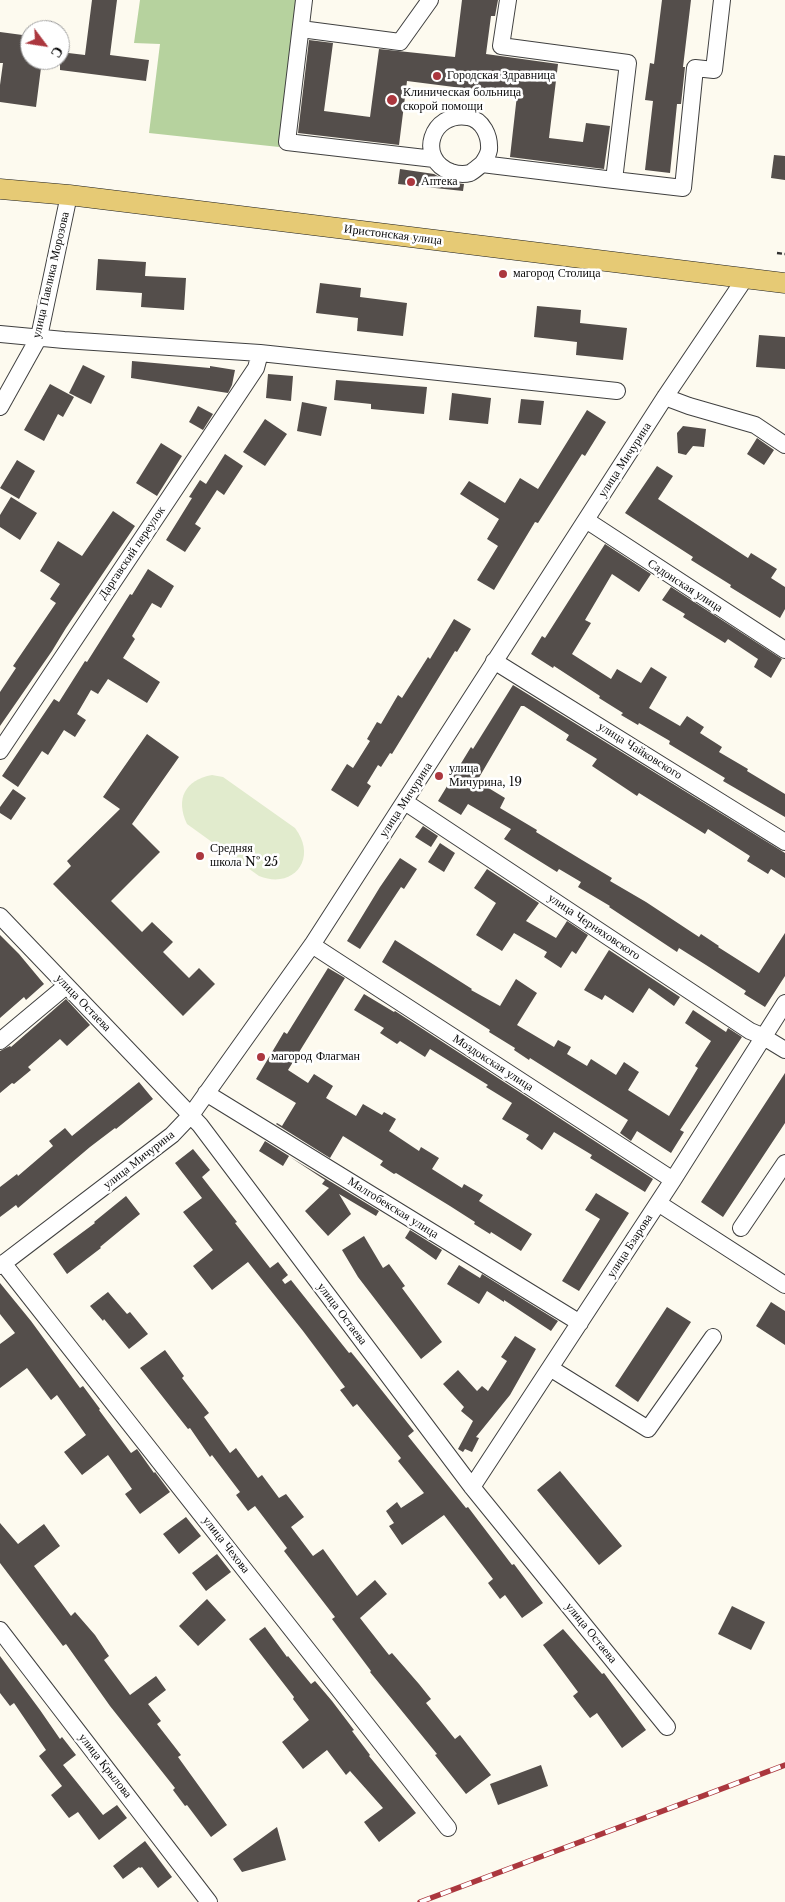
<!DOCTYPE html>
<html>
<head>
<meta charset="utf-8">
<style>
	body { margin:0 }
	#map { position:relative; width:785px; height:1902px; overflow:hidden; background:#fdfaef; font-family:"Libre Baskerville",serif }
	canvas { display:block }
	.north { position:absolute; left:20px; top:20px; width:50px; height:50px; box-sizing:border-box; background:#fff; border:1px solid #9e9e9e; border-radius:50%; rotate:121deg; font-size:14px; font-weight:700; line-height:20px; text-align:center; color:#0d0d0d }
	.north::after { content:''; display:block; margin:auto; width:18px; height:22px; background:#ab373e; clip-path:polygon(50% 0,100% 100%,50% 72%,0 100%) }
</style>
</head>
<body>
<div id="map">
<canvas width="785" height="1902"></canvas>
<div class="north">С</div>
</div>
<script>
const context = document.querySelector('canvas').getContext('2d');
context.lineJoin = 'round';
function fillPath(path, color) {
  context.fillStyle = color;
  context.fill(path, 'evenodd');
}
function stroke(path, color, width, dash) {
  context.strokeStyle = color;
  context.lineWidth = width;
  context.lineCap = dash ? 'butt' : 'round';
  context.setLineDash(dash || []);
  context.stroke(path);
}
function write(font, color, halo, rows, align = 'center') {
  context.font = font + ' "Libre Baskerville",serif';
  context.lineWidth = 5;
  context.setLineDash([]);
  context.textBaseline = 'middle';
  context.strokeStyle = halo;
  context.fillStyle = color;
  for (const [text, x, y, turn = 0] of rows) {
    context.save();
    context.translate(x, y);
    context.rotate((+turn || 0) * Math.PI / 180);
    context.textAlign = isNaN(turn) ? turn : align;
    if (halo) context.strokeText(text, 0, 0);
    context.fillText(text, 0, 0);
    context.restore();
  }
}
const forest = new Path2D(`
	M140,0h157l-18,147 -130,-14 11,-89 -26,-1z`);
const pitch = new Path2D(`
	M212,775l11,2 72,51c23,30 -1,62 -36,48l-72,-52c-12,-25 -2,-44 25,-49z`);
const building = new Path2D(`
	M92,0h25l-7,55 39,5 -3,21 -86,-11v-18l25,3z
	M462,0h36l-3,16h-4l-5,38 72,10 -9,74 34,4 3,-19 24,3 -6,43 -94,-12 7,-62 -110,-14 -8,64 -101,-12 11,-93 24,3 -9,68 46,6 9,-68 76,8z
	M662,0h29l-8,67h2l-4,37h-4l-7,69 -25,-3 8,-69 -8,-1 5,-37 4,1z
	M0,32l30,4v24h12l-6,47 -36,-5v-17l3,-22h-3z
	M774,155l11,1v24l-14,-2z
	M400,169l34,5 14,8 16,2 -1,7 -65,-7z
	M98,259l48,3 -1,14 41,2 -2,32 -43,-3 1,-14 -46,-3z
	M320,283l41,5 -1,9 47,6 -4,33 -46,-5 1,-13 -42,-5z
	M537,306l44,4 -1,13 47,5 -4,32 -47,-5 1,-13 -43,-5z
	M759,335l26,2v32l-29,-2z
	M132,361l78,7v-2l25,4 -3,15 -4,8 -97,-15z
	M83,365l22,11 -14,28 -22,-11z
	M268,374l25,2 -2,25 -25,-3z
	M336,380l91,7 -3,27 -53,-5v-5l-37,-4z
	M50,384l24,13 -11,20 -5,-3 -14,27 -20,-11z
	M452,393l39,5 -3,26 -39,-4z
	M521,399l23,2 -3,24 -23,-2z
	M302,402l25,5 -6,29 -24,-5z
	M198,406l15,8 -10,16 -14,-8z
	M587,410l19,12 -21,34 -3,-2 -44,69 -3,-1 -41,68 -17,-10 21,-34 -11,-7 12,-20 -39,-25 9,-13 36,22 15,-25 18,11z
	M265,419l22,15 -22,32 -22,-14z
	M683,426l23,3 -2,18 -11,-1 -7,9 -8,-2 -1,-20z
	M757,438l17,12 -10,15 -17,-11z
	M161,443l21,13 -25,40 -21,-13z
	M225,454l18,12 -19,29 -7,-5 -22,34 6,4 -16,24 -19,-12 26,-42 -3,-1 11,-17 6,4z
	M17,460l18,11 -16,28 -19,-11z
	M657,466l16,10 -15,23 90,59 3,-5 26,16 -6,9 14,9v22l-5,9 -50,-31 1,-2 -40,-25 2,-3 -68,-44z
	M11,497l26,16 -17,27 -20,-13v-12z
	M113,511l22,15 -69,102 -14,23 -52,75v-34l16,-24 -3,-2 43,-63 -6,-4 10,-15 -20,-13 18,-30 24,15z
	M605,544l46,30 -12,18 -27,-18 -27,46 6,3 -19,31 39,25 6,-10 24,14 10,-16 16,10 -18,31 31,18 7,-10 17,11 -4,6 22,14 -3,5 29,17 -1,2 38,23v23l-62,-36 2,-3 -56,-34 1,-3 -31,-18 -1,2 -17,-10 2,-2 -24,-15 1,-2 -46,-30 -1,2 -22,-14 11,-18 3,2z
	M148,569l26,17 -13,22 -9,-5 -20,33 3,3 -12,19 37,24 -13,21 -39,-24 -10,15 -7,-4 -14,24 9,6 -11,17 -11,-7 -16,25 -6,-4 -24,36 -16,-11 52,-77 5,3 26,-41 2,1 43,-68 2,1z
	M671,587l111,72 -11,19 -17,-11 4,-8 -30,-20 -3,4 -42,-26 2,-3 -23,-14z
	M454,619l17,10 -14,23 -2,-1 -63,103 -2,-1 -9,14 -3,-2 -11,18 4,3 -13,21 -27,-17 16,-26 6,4 17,-27 -3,-2 10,-17 4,2 17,-29 4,3 26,-41 2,2z
	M513,685l272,168v25l-14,-9 -3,5 -21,-13 3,-5 -42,-27 -3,5 -66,-41 -2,3 -45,-30 5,-7 -31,-19 3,-5 -45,-29h-3l-44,75 28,17 -5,10 37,22 -1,2 46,28 30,18 -2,3 36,21 53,35 2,-3 18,12 -1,1 41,26 26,-40v43l-20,31 -21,-13 2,-3 -40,-26 -27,-17 -2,4 -68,-45 1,-1 -32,-19 3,-5 -22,-13 -2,3 -53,-33 7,-10 -43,-25 -7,11 -23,-14 33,-54 2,2z
	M147,734l32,23 -47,67 28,28 -49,49 31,31 10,-10 21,20 -10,10 26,26 10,-10 16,16 -32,32 -130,-132 18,-18 -4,-5 53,-52 -17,-12z
	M13,789l13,9 -15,22 -11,-7v-6z
	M423,826l15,10 -7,11 -16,-10z
	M440,843l15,10 -11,19 -16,-10z
	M400,858l17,11 -13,20 -3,-2 -41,62 -13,-8 33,-54z
	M487,869l52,34 -13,18 30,17 11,-17 21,14 -12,19 -4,-3 -11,17 -17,-11 3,-5 -33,-19 -12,18 -26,-16 20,-32 -22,-15z
	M0,935l19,19 25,30 -18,16 -2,-3 -24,21z
	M395,940l77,49 -1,1 29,16 16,-27 21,14 -20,32 37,22 4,-7 13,7 -4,7 20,12 4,-7 25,16 8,-13 15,10 -11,18 41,26 29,-48 -3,-2 16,-25 -26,-18 8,-13 33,22 2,-4 14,9 -62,93 4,2 -13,21 -34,-22 -6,10 -11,-8 8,-13 -98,-62 -1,2 -15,-10 1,-2 -26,-16 1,-2 -108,-68z
	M609,950l71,47 -6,9 -25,-18 -16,25 -28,-18 -3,5 -18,-10z
	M328,968l17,10 -57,92 20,13 6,-9 19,12 -7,12 30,18 7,-12 19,11 2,-3 12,7 -7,12 30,20 2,-4 18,11 -7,11 30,19 2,-4 19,11 -4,6 53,33 -11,17 -30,-19 -1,2 -16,-10 1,-2 -25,-16 -54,-33 -2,1 -14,-9 3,-4 -40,-25 -13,22 -54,-34 1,-1 5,3 14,-23 -40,-24 28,-47 3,2z
	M364,994l30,18 1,-1 258,168 -8,13 -55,-34 2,-3 -38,-23 -12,18 -16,-11 3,-4 -27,-16 10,-16 -26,-16 2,-2 -58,-36 -5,8 -25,-16 -3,3 -17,-11 4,-5 -30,-18z
	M66,999l24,26 -23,21 -7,-7 -32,28 3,3 -17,14 -2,-1 -12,10v-42l10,-5 1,1z
	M785,1073v50l-62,94 -22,-15z
	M139,1082l14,17 -37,30 -1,-1 -25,19 -72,61 -2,-3 -16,12v-30l17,-13 1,2 35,-30 -4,-5 16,-13 7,8z
	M265,1141l24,15 -6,10 -24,-15z
	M193,1149l17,21 -8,7 35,45 -2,1 35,45 8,-6 10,13 -6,5 3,4 6,-4 58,73 2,-1 13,16 50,63 -6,5 58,72 2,-1 44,58 2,-1 29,39 -21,15 -17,-23 -5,4 -12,-16 5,-4 -49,-64 -42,30 -13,-19 5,-3 -8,-12 11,-9 4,6 23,-15 -26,-32 3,-3 -44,-54 -4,3 -13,-17 5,-3 -42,-56 -55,-69 -36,28 -19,-24 20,-16 -30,-38 19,-14 -27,-35z
	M290,1157l89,54 -3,5 -37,-22 12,20 -23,22 -23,-25 24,-23 -7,-4 3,-4z
	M596,1193l33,20 -50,78 -17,-10 38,-62 -15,-9z
	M126,1196l14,18 -40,33 1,1 -34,26 -14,-20 42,-31 -1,-1z
	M410,1230l32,20 -6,10 -31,-22z
	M364,1236l19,32 6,-4 16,22 -3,2 40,54 -21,17 -63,-82 -16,-27z
	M459,1265l21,13 2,-4 76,47 -7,10 -47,-31v2l-17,-11 -8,13 -32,-20z
	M0,1283l31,38 49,67 3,-2 17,23 -1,1 32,43 6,-4 17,24 1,-1 15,20 -30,22 -15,-20 7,-5 -24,-34 -26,20 -18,-23 22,-17 -29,-40 -6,5 -24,-32 -27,20v-44l15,-11 -15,-19z
	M108,1292l19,22 3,-2 18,22 -19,15 -25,-30 -1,2 -13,-15z
	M771,1302l14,9v34l-29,-19z
	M667,1307l24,15 -53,80 -23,-16z
	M515,1336l21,13 -26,46 -34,42 3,1 -7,14 -7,-3 -2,3 -5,-3 15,-28 -12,-10 3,-4 -21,-23 15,-14 19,21 5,-5 6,5 19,-30 -6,-4z
	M165,1350l19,26 -2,2 27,35 -5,4 26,36 6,-5 22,30 4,-3 17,23 7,-4 18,23 -13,10 22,29 10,-7 34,47 18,-16 12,14 -27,24 29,37 3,-2 27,31 12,15 -5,4 29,36 5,-4 31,40 -25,19 -31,-39 2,-1 -67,-82 1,-1 -39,-52 3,-2 -51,-66 3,-3 -32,-42 -7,5 -12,-16 4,-3 -28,-37 -2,2 -20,-29 -2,1 -48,-61z
	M560,1471l62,75 -23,19 -62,-75z
	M186,1517l15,19 -22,18 -16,-20z
	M0,1523l18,21 26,-20 16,22 -26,20 37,50 4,-4 20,23 14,21 -5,4 26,35 26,-19 10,14 -18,14 13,17 -4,3 24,31 -3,2 49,68 -16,12 -24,-32 -2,1 -12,-16 2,-2 -65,-82 -44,-62 -3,2 -63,-83z
	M217,1554l14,18 -25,19 -14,-18z
	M207,1599l19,21 -28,26 -19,-20z
	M732,1606l33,16 -14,28 -33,-16z
	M265,1627l22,30 1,-1 23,28 4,-3 17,20 22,29 -2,1 18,24 -1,1 47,57 -37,29 -15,-20 19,-14 -33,-37 -4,4 -19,-25 -24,19 -21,-27 27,-22 -16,-21 1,-2 -45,-58z
	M563,1629l39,45 2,-1 42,57 -24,18 -25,-35 -7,5 -17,-22 5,-4 -35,-47z
	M0,1656l40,54 20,29 2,-2 14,18 -13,10 40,50 14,-10 10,13 -28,22 -21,-28 -9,6 -18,-23 11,-9 -23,-30 7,-6 -32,-47 -4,3 -10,-13z
	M541,1765l7,21 -50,19 -8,-21z
	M277,1827l9,33 -44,12 -9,-13z
	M145,1841l27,36 -14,11 -16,-21 -2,1 -1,-1 -16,12 -10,-13z`);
const path = new Path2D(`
	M777,253l8,1`);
const minor = new Path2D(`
	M304,0l-17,142 147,17
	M301,29l99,13 30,-42
	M482,164c3,-4 6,-9 7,-14 1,-14 -6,-30 -21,-33 -37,-6 -52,42 -17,55 6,2 12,3 19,1 4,-2 8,-6 12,-9l132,16 14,-117 -127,-17 7,-46
	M614,180l69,8 12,-120 19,2 8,-70
	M0,334l64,6 196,13 357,38
	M665,397l24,9 66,19 30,20
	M0,407l39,-70 30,-142
	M586,520l199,130
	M494,661l291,181
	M0,751l256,-383 4,-15
	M405,802l345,229 12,5 23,14
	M0,916l200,209 272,362 195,240
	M312,945l361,235
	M0,1041l66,-55
	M206,1093l374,230
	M658,1203l127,82
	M741,1228l44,-65
	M3,1263l445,565
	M0,1266l172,-131 19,-20 121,-170 353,-548 81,-120
	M550,1368l98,61 65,-92
	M472,1487l201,-307 112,-177
	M0,1630l209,272`);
const major = new Path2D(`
	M0,189l69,6 716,88`);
const rail = new Path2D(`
	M420,1902l365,-137`);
const markers = [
	[437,76,5,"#ab373e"],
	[392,100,6,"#ab373e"],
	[411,182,5,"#ab373e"],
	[503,274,5,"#ab373e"],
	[439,776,5,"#ab373e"],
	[200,856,5,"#ab373e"],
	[261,1057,5,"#ab373e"]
];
const poiNames = [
	["Городская Здравница",447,76],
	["Клиническая больница",403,93],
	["скорой помощи",403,107],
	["Аптека",421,182],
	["магород Столица",513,274],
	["улица",449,769],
	["Мичурина, 19",449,783],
	["Средняя",210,849],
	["школа № 25",210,863],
	["магород Флагман",271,1057]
];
const streetNames = [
	["Иристонская улица",393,235,7],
	["улица Павлика Морозова",51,275,-77],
	["улица Мичурина",625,460,-57],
	["Даргавский переулок",132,553,-56],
	["Садонская улица",685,586,33],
	["улица Чайковского",640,751,32],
	["улица Мичурина",406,800,-57],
	["улица Черняховского",594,927,34],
	["улица Остаева",83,1003,46],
	["Моздокская улица",493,1063,33],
	["улица Мичурина",139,1160,-38],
	["Малгобекская улица",393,1208,32],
	["улица Бзарова",630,1246,-57],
	["улица Остаева",342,1314,53],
	["улица Чехова",226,1545,52],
	["улица Остаева",591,1633,51],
	["улица Крылова",105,1766,52]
];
fillPath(forest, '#b6d29e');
fillPath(pitch, '#e1ebcd');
fillPath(building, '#544e4b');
stroke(minor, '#404040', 18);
stroke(major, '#1e1e1e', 21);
stroke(path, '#2f2f2f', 2.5, [5, 2.5]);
stroke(minor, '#fff', 16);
stroke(major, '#e6ca75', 20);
stroke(rail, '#ab373e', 5.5);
stroke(rail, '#fff', 4, [11]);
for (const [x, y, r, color] of markers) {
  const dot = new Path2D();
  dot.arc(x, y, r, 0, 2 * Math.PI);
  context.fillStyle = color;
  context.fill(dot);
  stroke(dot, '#fff', 2);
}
write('12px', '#0d0d0d', '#fff', poiNames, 'left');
write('12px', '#0d0d0d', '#fff', streetNames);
</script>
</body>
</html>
